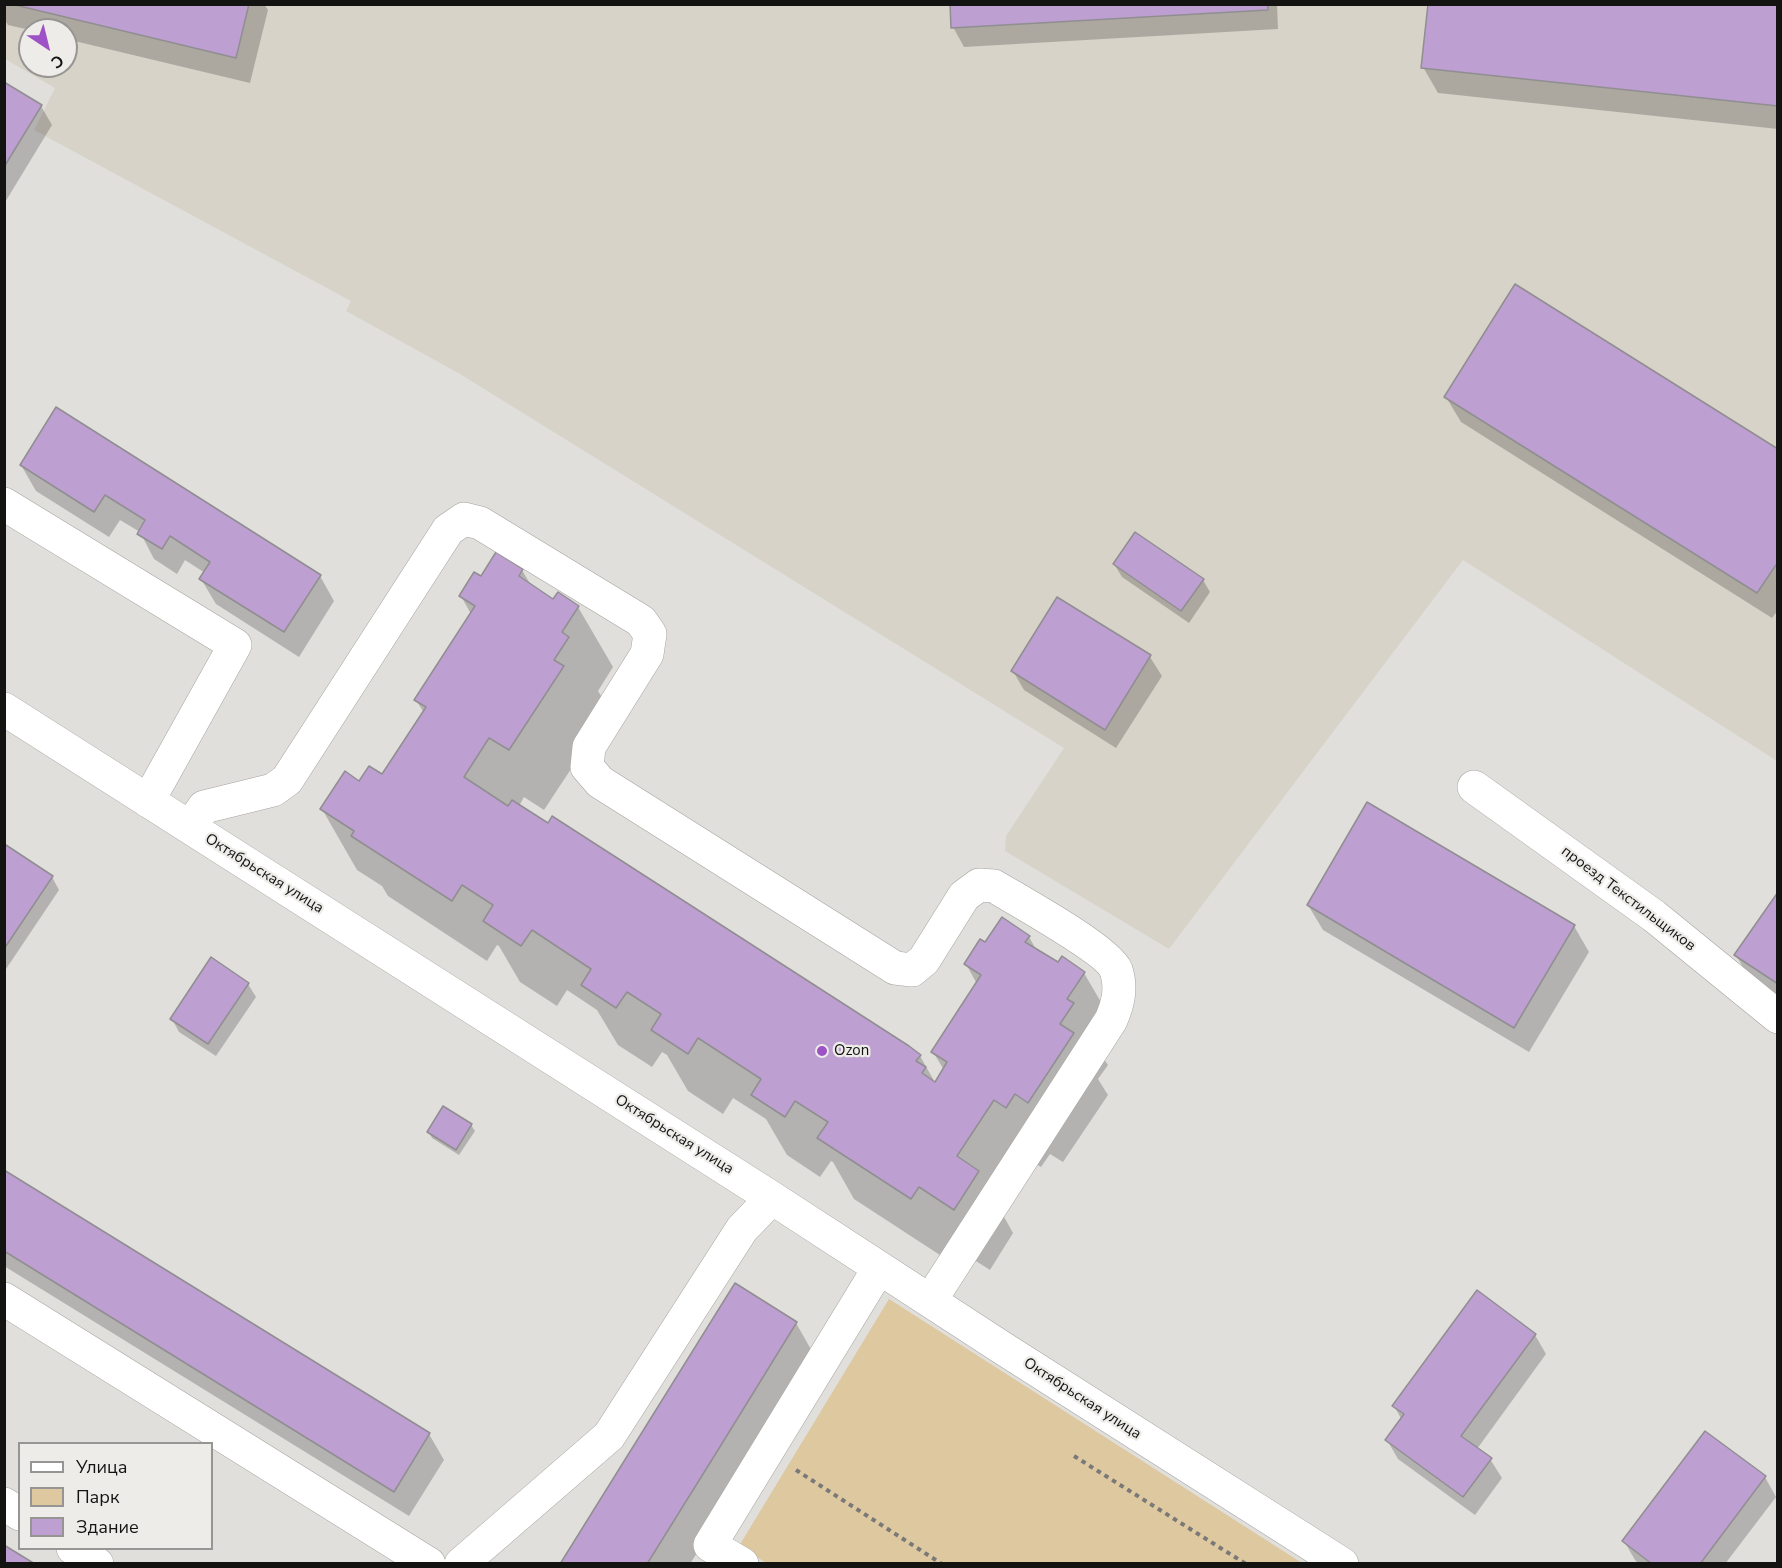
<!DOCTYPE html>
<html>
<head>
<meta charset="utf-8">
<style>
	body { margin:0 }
	#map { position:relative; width:1782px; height:1568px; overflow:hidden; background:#e0dfdc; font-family:"Nunito Sans",sans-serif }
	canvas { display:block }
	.frame { position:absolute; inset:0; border:6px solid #131312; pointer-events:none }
	.legend { position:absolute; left:18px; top:1442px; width:195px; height:108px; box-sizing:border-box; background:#eeece9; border:2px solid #969593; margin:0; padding:8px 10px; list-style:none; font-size:18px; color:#131312 }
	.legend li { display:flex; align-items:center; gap:12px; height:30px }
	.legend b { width:30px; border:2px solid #969593 }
	.north { position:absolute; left:18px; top:18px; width:60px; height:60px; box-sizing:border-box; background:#eeece9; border:2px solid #969593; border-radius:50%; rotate:145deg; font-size:16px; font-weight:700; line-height:24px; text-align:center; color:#131312 }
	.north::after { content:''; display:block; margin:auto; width:21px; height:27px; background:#9d52c5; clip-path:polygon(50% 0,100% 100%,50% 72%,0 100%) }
</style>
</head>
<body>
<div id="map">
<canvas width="1782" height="1568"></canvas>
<div class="frame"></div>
<ul class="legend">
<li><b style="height:8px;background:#fff"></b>Улица</li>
<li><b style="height:16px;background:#dec8a0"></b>Парк</li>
<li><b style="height:16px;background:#bd9fd1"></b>Здание</li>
</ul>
<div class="north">С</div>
</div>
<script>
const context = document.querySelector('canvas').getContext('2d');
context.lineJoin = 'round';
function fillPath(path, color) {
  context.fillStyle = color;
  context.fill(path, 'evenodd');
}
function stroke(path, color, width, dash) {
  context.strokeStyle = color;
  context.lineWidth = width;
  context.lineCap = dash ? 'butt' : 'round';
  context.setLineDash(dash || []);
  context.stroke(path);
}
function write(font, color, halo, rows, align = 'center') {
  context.font = font + ' "Nunito Sans",sans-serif';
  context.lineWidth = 4.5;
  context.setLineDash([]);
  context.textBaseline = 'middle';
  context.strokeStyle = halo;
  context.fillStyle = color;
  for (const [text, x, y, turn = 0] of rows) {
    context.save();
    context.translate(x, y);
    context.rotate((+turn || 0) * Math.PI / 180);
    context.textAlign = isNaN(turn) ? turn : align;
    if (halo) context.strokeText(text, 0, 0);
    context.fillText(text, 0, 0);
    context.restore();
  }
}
const built = new Path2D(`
	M5,4l1772,1v756l-314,-201 -294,389 -164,-98 1,-15 58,-88 -604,-374 -114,-63 5,-10 -317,-171 21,-42 -50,-29zM30,30h36v36h-36z`);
const green = new Path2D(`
	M889,1299l413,264 -534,1 -29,-18z`);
const shadow = new Path2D(`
	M4,4h260l4,6 -18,73 -184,-44v-9h-36l-22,-5 -4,-6z
	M952,4h325l1,25 -314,18 -11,-20z
	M1778,4v125l-340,-36 -15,-26z
	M4,84l37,22 11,19 -48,79z
	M1446,397l332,53v160l-6,8 -311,-196z
	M57,409l263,167 14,25 -35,56 -83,-53 -15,-25 4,-6 -20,-13 -8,14 -23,-15 -14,-27 -20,-12 -11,17 -73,-46 -15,-26z
	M497,554l25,16 10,17 22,14 24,6 35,60 -15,24 5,8 -5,29 -54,82 -20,-13 -5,9 401,250 16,28 8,-14 -11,-18 44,-68 -11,-20 20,-20 43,-7 8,14 21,13 26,9 35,60 -16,25 5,7 -10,14 10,16 -45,67 -13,-8 -9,13 -12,-7 -31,46 15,27 -23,37 -36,-23 -8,12 -92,-60 -21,-37 -2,-1 -11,16 -33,-22 -21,-36 -33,-21 -10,16 -35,-23 -21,-36 -5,-3 -10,15 -34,-22 -21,-35 -30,-20 -10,16 -37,-24 -21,-36 -2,-1 -10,16 -99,-65 -6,-10 -25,-16 -35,-61 60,-33 42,-63 -8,-13 55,-86 -10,-18 20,-18z
	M1114,564l89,16 7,12 -21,31 -67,-46z
	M1058,599l92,58 12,19 -46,72 -92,-58 -11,-19z
	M4,851l48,26 7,13 -55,82z
	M1778,894v101l-31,-21 -11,-19z
	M1308,905l266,21 15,26 -60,100 -206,-122z
	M248,984l8,13 -40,59 -37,-24 -7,-13z
	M471,1125l4,6 -16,24 -27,-17 -3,-6z
	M4,1172l425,262 15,26 -35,56 -405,-250z
	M735,1285l61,38 21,37 -127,204h-128z
	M1535,1335l11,19 -69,95 13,10 12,19 -27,37 -77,-56 -11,-19 15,-20 -8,-14z
	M1765,1477l11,20 -51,67h-86l-4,-4 -11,-19z`);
const building = new Path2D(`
	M11,4h238l-13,54z
	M950,4h318v6l-317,18z
	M1428,4h350v102l-357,-38z
	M4,82l38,23 -38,62z
	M1515,284l263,165v113l-21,31 -313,-196z
	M56,407l265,168 -37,57 -85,-53 11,-17 -40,-26 -8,13 -25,-15 8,-14 -40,-25 -11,17 -74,-47z
	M1135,532l69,47 -23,32 -68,-47z
	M496,552l27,17 -4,7 34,23 5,-7 21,14 -17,26 7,5 -15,23 10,6 -55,84 -20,-12 -25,39 44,29 4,-6 36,23 4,-7 357,230 12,9 -5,6 10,6 -4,6 13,9 12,-20 -16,-10 50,-77 -17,-11 16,-25 5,3 17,-25 28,19 -5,6 33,20 4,-6 23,16 -18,27 7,4 -14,21 14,9 -46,70 -13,-9 -9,14 -12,-8 -37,56 22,15 -25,39 -35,-23 -8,12 -94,-61 11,-16 -33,-21 -10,16 -34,-22 10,-16 -63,-41 -10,16 -37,-24 10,-16 -34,-22 -11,16 -35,-23 10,-16 -59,-39 -11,16 -38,-25 10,-16 -31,-20 -10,16 -101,-65 3,-5 -34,-22 25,-38 14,10 10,-15 13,8 44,-67 -12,-7 61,-94 -16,-10 15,-24 7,4z
	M1057,597l94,58 -46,75 -94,-59z
	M1367,802l208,123 -61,103 -207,-123z
	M6,845l47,31 -49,73v-101z
	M1778,892v92l-44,-29z
	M211,957l38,26 -41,61 -38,-25z
	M443,1106l29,18 -16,26 -29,-18z
	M4,1170l426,263 -36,59 -390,-241z
	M735,1283l62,39 -79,128 -71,114h-87z
	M1477,1290l59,44 -75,102 31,22 -29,39 -78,-57 19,-26 -12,-8z
	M1705,1431l61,45 -66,88h-48l-30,-23z
	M4,1545l31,19h-31z`);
const path = new Path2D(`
	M1074,1456l172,108
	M796,1470l146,94`);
const minor = new Path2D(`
	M4,504l231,141 -87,156
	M4,709l768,489 232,151 338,215
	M1474,787l180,129 124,101
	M190,827l14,-20 69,-17 14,-10 161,-250 16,-11 16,4 161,98 9,13 -3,20 -58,93 -2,20 13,15 295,186 17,2 12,-10 40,-64 15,-11 15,1c23,14 114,64 122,84 6,18 2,34 -5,50l-181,281
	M4,1299l425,265
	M4,1504l16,10
	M73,1548l24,16
	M461,1564l148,-128 133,-207 30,-31
	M742,1564l-32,-19 169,-277`);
const markers = [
	[822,1051,6,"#9d52c5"]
];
const streetNames = [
	["Октябрьская улица",264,874,32],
	["проезд Текстильщиков",1628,899,37],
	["Октябрьская улица",674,1135,32],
	["Октябрьская улица",1082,1399,33]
];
const poiNames = [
	["Ozon",834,1051]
];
fillPath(built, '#d8d3c9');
fillPath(green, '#dec8a0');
fillPath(shadow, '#0003');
fillPath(building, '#bd9fd1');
stroke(building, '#908e91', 1.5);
stroke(minor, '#a5a3a0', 34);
stroke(path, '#7a7977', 4, [4.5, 4.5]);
stroke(minor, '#fff', 33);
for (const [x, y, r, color] of markers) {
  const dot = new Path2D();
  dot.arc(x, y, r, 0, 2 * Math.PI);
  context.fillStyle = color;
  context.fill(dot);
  stroke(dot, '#eeece9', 2);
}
write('15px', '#131312', '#eeece9', streetNames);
write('15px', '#131312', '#eeece9', poiNames, 'left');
</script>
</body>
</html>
